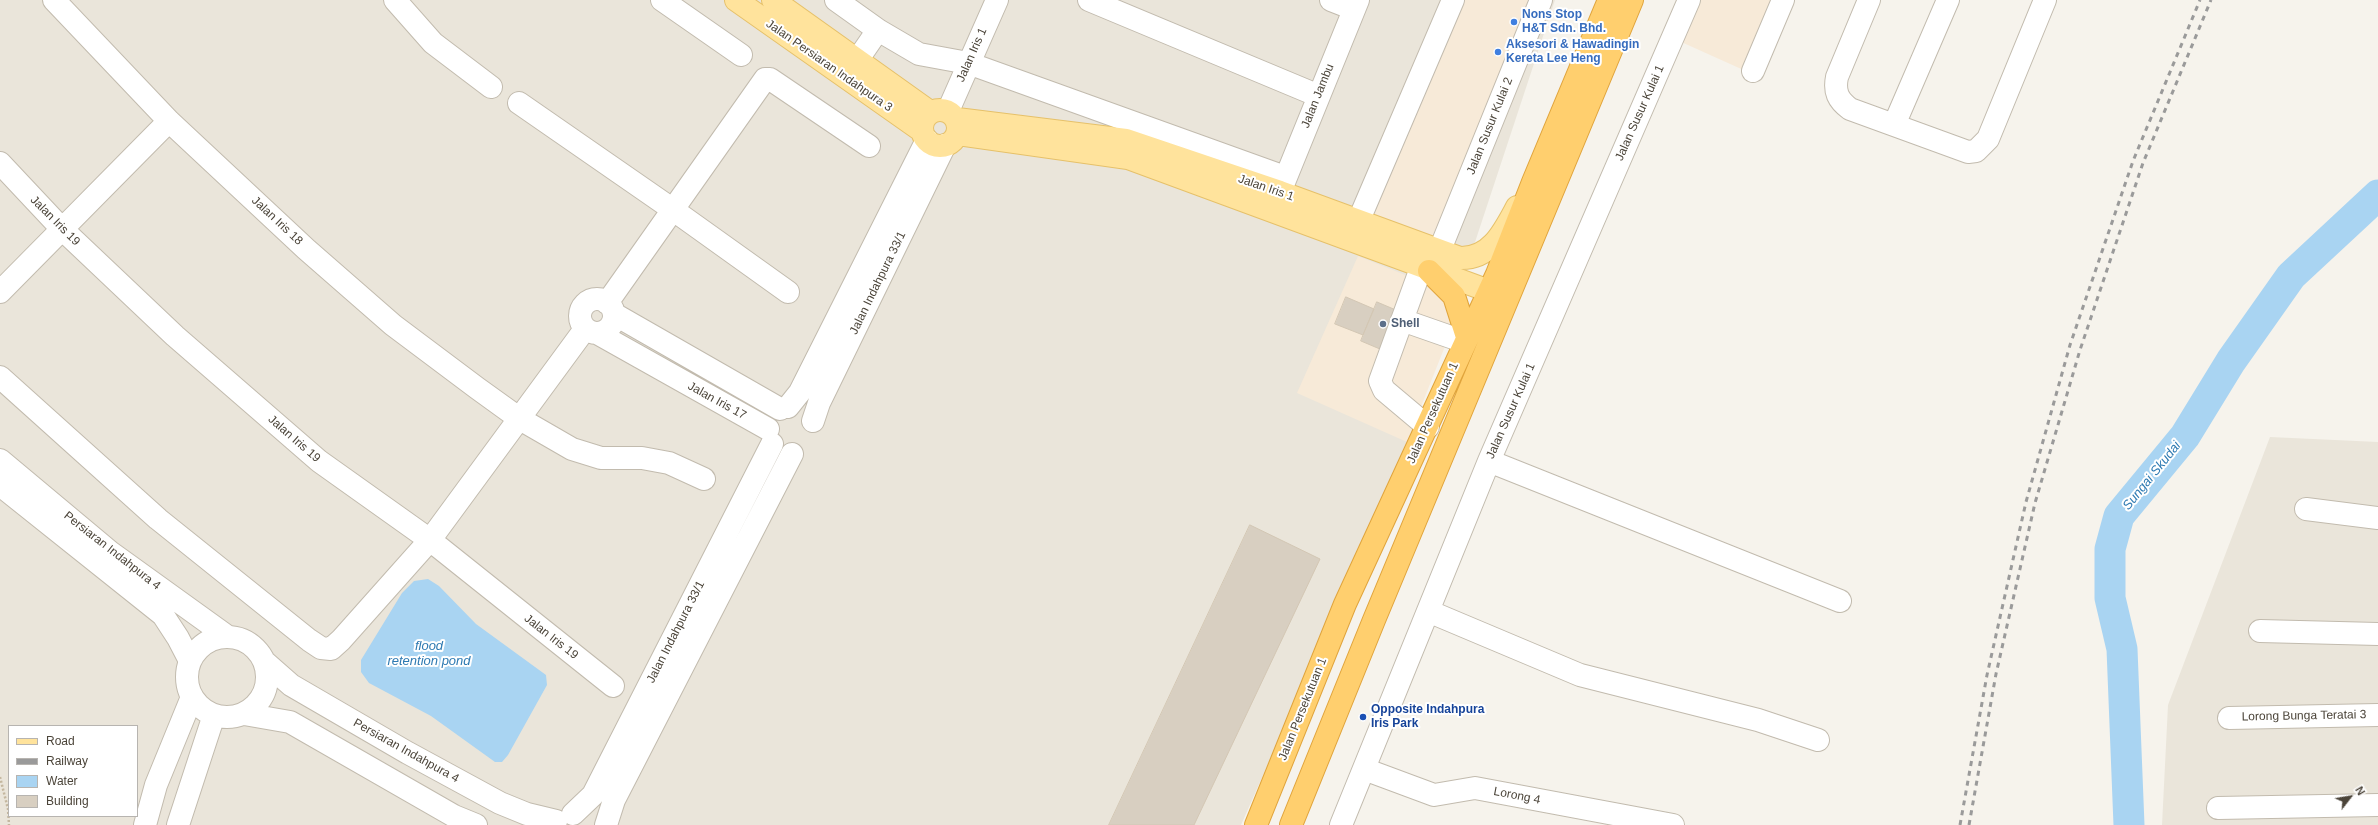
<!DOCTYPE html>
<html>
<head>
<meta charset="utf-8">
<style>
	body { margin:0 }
	#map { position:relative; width:2378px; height:825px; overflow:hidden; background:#f6f3ec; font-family:Arial,sans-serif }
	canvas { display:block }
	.legend { position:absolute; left:8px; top:725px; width:130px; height:92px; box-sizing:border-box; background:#fff; border:1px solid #b7b4b0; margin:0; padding:5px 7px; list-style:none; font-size:12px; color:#4b4439 }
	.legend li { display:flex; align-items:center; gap:8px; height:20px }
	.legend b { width:20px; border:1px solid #b7b4b0 }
	.north { position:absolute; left:2330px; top:777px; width:40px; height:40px; -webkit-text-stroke:3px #fff; paint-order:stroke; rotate:59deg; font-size:11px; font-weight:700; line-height:16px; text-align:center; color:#4b4439 }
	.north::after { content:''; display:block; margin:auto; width:14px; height:18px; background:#4b4439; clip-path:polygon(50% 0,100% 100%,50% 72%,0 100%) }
</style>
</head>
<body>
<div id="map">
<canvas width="2378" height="825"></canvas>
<ul class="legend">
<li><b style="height:5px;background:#ffe39c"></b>Road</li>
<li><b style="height:5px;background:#9a9a9a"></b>Railway</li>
<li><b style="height:11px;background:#a9d4f2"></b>Water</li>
<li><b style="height:11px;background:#d8cfc1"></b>Building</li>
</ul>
<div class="north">N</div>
</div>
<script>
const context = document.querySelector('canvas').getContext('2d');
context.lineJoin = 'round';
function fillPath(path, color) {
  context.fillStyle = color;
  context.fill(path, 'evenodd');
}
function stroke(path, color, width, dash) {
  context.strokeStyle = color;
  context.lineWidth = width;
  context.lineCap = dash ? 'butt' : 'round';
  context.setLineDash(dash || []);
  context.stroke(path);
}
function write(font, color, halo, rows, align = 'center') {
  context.font = font + ' Arial,sans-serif';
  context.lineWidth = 4;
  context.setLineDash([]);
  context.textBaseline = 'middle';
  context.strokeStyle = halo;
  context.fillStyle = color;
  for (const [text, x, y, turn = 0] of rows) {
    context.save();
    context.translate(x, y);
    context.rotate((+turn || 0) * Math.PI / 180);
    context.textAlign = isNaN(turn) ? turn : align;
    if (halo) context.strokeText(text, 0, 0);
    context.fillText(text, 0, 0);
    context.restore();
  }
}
const residential = new Path2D(`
	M0,0h1555l-151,457 -163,368h-1241zM9,726h128v90h-128z
	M2270,437l108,5v383h-216l6,-120z`);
const commercial = new Path2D(`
	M1458,0h76l-96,239 -70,-23z
	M1697,0h81l-30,72 -69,-31z
	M1358,256l87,35 8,35 -46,116 -110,-49z`);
const water = new Path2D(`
	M428,579l11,7 37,38 70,51 1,10 -39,70 -6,7h-7l-64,-46 -62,-33 -8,-11v-12l41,-67 12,-12z`);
const river = new Path2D(`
	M2129,825l-7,-176 -12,-51v-49l9,-33 66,-80 46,-75 60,-85 87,-81`);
const building = new Path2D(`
	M1346,297l28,12 -11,26 -28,-11z
	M1377,302l26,11 -16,39 -26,-11z
	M1250,525l70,34 -126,266h-85z`);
const path = new Path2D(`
	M0,777l8,32 1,16`);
const minor = new Path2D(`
	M54,0l115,121 137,128 87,76 84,63 43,31 52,30 29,9h41l27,5 35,16
	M395,0l38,43 58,44
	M662,0l79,55
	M836,0l42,30 41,24 49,9 317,114
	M1089,0l230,96
	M1331,0l23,9
	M1869,0l-32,77c-3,15 1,23 13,32l118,43 8,-1 12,-12 57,-139
	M1753,71l30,-71
	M847,75l31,-45
	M519,103l153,106 116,83
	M948,111l49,-111
	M1894,125l54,-125
	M0,163l62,66 113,107 144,125 111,79 183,146
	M1280,192l78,-192
	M1358,222l95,-222
	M1439,252l102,-252
	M1421,268l-41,113 4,9 44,37
	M0,292l169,-171
	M580 316a17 17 0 1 1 34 0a17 17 0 1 1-34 0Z
	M607,303l158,-224h5l99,67
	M614,314l166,95
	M1402,320l63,22
	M597,333l171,96
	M0,377l158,142 151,121 12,8 10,1 10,-9 89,-100 155,-211
	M788,407l12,-15 127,-252
	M813,421l6,-18 126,-258
	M0,460l110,92 118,85
	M1489,461l351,140
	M0,485l163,130 15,23 12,23
	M2306,509l72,9
	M1428,611l152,64 178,45 60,20
	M2260,631l118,3
	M187 677a40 40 0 1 1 80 0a40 40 0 1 1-80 0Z
	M266,663l25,22 117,68 92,50 27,11 29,7
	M244,714l46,8 164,94 22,9
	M2229,718l149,-3
	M1364,769l70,26 41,-7 198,37
	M2218,808l160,-3
	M573,814l20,-19 179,-351
	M145,825l11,-40 36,-88
	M178,825l36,-110
	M606,825l8,-25 178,-346
	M1341,825l148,-364 200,-461`);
const major = new Path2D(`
	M736,0l186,131
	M773,0l157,112
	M922 128a18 18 0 1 1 36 0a18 18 0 1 1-36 0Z
	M957,119l169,21 154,52 180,66c31,1 44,-27 57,-51
	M958,134l170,24 361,133`);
const highway = new Path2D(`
	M1429,271l25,25 13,41
	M1256,825l89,-221 152,-330 36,-92 76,-182
	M1291,825l83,-205 258,-620`);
const rail = new Path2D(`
	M1960,825l27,-150 39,-173 44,-157 63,-184 67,-161
	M1969,825l27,-151 39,-171 45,-153 63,-187 68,-163`);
const markers = [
	[1514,22,4,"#3f7fe0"],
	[1498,52,4,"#3f7fe0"],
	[1383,324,4,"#5c6f8a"],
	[1363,717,4,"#1a4fb4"]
];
const shopNames = [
	["Nons Stop",1522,15],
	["H&T Sdn. Bhd.",1522,29],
	["Aksesori & Hawadingin",1506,45],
	["Kereta Lee Heng",1506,59]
];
const streetNames = [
	["Jalan Iris 1",972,55,-66],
	["Jalan Persiaran Indahpura 3",829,66,35],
	["Jalan Jambu",1318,96,-68],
	["Jalan Susur Kulai 1",1640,113,-66],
	["Jalan Susur Kulai 2",1490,126,-68],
	["Jalan Iris 1",1266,188,19],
	["Jalan Iris 19",55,221,45],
	["Jalan Iris 18",277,221,43],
	["Jalan Indahpura 33/1",878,283,-64],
	["Jalan Iris 17",717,401,29],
	["Jalan Susur Kulai 1",1511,411,-66],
	["Jalan Persekutuan 1",1433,413,-66],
	["Jalan Iris 19",294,439,41],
	["Persiaran Indahpura 4",112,551,38],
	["Jalan Indahpura 33/1",676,632,-63],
	["Jalan Iris 19",551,637,38],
	["Jalan Persekutuan 1",1303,709,-68],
	["Lorong Bunga Teratai 3",2304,716,-1],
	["Persiaran Indahpura 4",406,751,29],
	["Lorong 4",1517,796,11]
];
const serviceNames = [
	["Shell",1391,324]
];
const transitNames = [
	["Opposite Indahpura",1371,710],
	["Iris Park",1371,724]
];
const waterNames = [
	["Sungai Skudai",2152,476,-51],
	["flood",429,646],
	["retention pond",429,661]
];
fillPath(residential, '#eae5da');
fillPath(commercial, '#f7ead8');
fillPath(water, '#a9d4f2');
stroke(river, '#a9d4f2', 31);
fillPath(building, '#d8cfc1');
stroke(building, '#d3c7b4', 1);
stroke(minor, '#c2bbae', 24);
stroke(major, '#e6c16a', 24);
stroke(highway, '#e0a43c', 24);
stroke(path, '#c4b79f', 2.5, [2, 2]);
stroke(minor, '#fff', 22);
stroke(major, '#ffe39c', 22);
stroke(highway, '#ffcf6e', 22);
stroke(rail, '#9a9a9a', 3, [5, 5]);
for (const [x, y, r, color] of markers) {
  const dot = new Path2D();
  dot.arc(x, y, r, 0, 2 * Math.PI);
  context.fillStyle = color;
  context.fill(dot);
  stroke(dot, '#fff', 1.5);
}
write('bold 12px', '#366cbe', '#fff', shopNames, 'left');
write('12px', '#4b4439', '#fff', streetNames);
write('bold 12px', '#4e5e75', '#fff', serviceNames, 'left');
write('bold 12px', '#164399', '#fff', transitNames, 'left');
write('italic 13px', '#2e7ab2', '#fff', waterNames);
</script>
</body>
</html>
